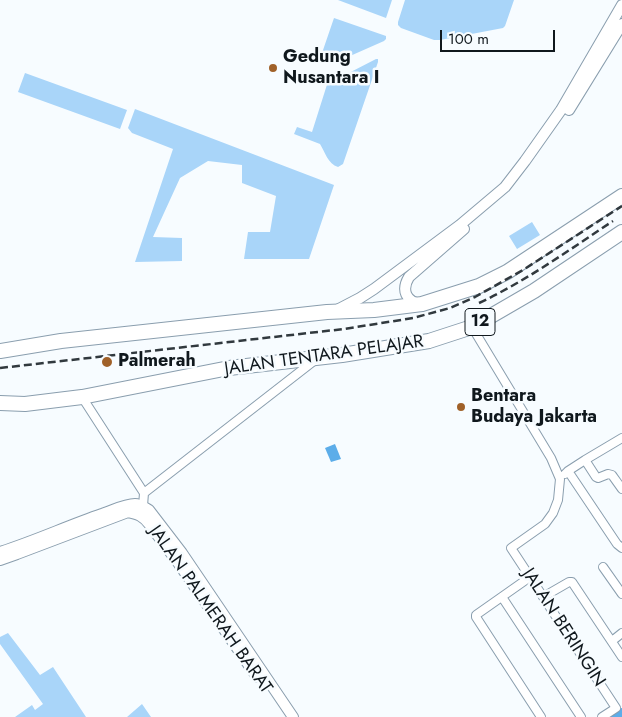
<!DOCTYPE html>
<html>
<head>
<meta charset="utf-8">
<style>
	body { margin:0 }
	#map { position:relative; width:622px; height:717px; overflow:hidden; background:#f7fcff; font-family:Jost,sans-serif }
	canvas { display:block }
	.scale { position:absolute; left:440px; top:30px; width:115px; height:22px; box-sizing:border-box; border:2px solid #10181d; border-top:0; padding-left:6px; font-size:15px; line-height:18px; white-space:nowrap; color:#10181d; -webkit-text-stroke:4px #f7fcff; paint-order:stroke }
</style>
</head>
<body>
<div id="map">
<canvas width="622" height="717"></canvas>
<div class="scale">100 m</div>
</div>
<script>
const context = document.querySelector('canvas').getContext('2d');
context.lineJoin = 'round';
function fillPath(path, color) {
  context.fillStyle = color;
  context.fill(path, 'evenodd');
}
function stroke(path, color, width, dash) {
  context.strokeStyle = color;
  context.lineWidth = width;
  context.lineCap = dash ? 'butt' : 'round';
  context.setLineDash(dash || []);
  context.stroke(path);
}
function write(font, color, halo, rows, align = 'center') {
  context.font = font + ' Jost,sans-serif';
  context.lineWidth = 5;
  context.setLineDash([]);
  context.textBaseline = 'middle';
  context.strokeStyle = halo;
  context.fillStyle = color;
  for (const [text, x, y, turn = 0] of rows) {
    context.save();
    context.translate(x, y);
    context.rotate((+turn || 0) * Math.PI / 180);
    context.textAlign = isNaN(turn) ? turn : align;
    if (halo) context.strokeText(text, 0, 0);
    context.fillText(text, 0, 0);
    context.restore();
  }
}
const green = new Path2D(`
	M338,0h54l-6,18z
	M405,0h109l-9,26 -2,2 -63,12h-6l-33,-12 -3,-3v-3z
	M334,18l52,18v3l-2,2 -43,19 -19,-7z
	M376,59h2v3l-35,102 -5,3c-10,-3 -13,-15 -18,-23l-26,-10 3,-7 15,5 19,-60 12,4z
	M25,73l102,37 -7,19 -102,-37z
	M135,109l199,76 -25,74h-65l4,-27h22l6,-36 -34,-13v-18l-34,-4 -28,17 -27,59 29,1v23l-47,1 38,-113 -41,-16 -4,-5z
	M532,222l8,13 -23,14 -8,-13z
	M8,633l32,42 13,-8 33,50h-71l17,-12 3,5 8,-6 -43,-60v-7z
	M142,704l9,13h-24z`);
const water = new Path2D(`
	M335,444l6,15 -10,3 -6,-14z`);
const river = new Path2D(`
	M618,717l4,-2`);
const street = new Path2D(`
	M472,327l79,131 9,21 -2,21 -5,13 -8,11 -34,24 105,160
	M82,397l62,96
	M585,460l11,17 2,1 10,-4 4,1 10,14
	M568,471l49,73 5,4
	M565,474l3,-3 17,-11 37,-22
	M143,506l1,-13 171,-133
	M603,567l19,27
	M530,577l-54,38v2l65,100
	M502,597l79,120
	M543,597l26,-15h3l50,75
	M612,641l10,-8
	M602,717l14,-9`);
const secondary = new Path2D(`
	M569,110l53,-86
	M421,304c-15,-2 -20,-14 -12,-27l55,-48
	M337,310l23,-12 14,-9 86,-64 45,-38 20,-26 36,-51 61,-105
	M0,552c35,-11 67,-26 102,-38 10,-3 22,-10 33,-10 5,0 9,3 14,6l33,43 111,164
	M0,560l17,-6 111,-42c10,2 15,4 21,12l30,40 78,113`);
const highway = new Path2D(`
	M0,351l61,-10 266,-29 47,-2 48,-6 57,-18 28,-14 115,-76
	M0,403l25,1 57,-7 147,-29 113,-13 87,-14 43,-14 62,-36 88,-59`);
const rail = new Path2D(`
	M479,303c47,-22 90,-53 134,-82
	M0,368l344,-39 69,-11 37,-10 25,-11 48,-27 99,-64`);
const markers = [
	[273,68,5,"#a06129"],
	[107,362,6,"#a06129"],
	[461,407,5,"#a06129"]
];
const shields = [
	[480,322,30]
];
const shieldNames = [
	["12",480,322]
];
const poiNames = [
	["Gedung",283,58],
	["Nusantara I",283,79],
	["Palmerah",118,362],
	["Bentara",471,397],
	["Budaya Jakarta",471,418]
];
const streetNames = [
	["JALAN TENTARA PELAJAR",324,356,-8],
	["JALAN PALMERAH BARAT",210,610,55],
	["JALAN BERINGIN",563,628,57]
];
fillPath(green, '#a9d5f9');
fillPath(water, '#5cade9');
stroke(river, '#5cade9', 14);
stroke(street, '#8a9eae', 10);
stroke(secondary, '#8a9eae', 12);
stroke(highway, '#8a9eae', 16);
stroke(street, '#fff', 8);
stroke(secondary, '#fff', 10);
stroke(highway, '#fff', 14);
stroke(rail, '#31393e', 2.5, [8, 4]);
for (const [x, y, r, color] of markers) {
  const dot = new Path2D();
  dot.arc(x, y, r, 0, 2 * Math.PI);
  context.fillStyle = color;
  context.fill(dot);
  stroke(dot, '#f7fcff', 2);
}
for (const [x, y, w] of shields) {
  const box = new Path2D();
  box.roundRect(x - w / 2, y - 13.5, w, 27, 4);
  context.fillStyle = '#f7fcff';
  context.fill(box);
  stroke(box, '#10181d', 1);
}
write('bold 16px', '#10181d', null, shieldNames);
write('bold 18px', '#10181d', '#f7fcff', poiNames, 'left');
write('18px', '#10181d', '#f7fcff', streetNames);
</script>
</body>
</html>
